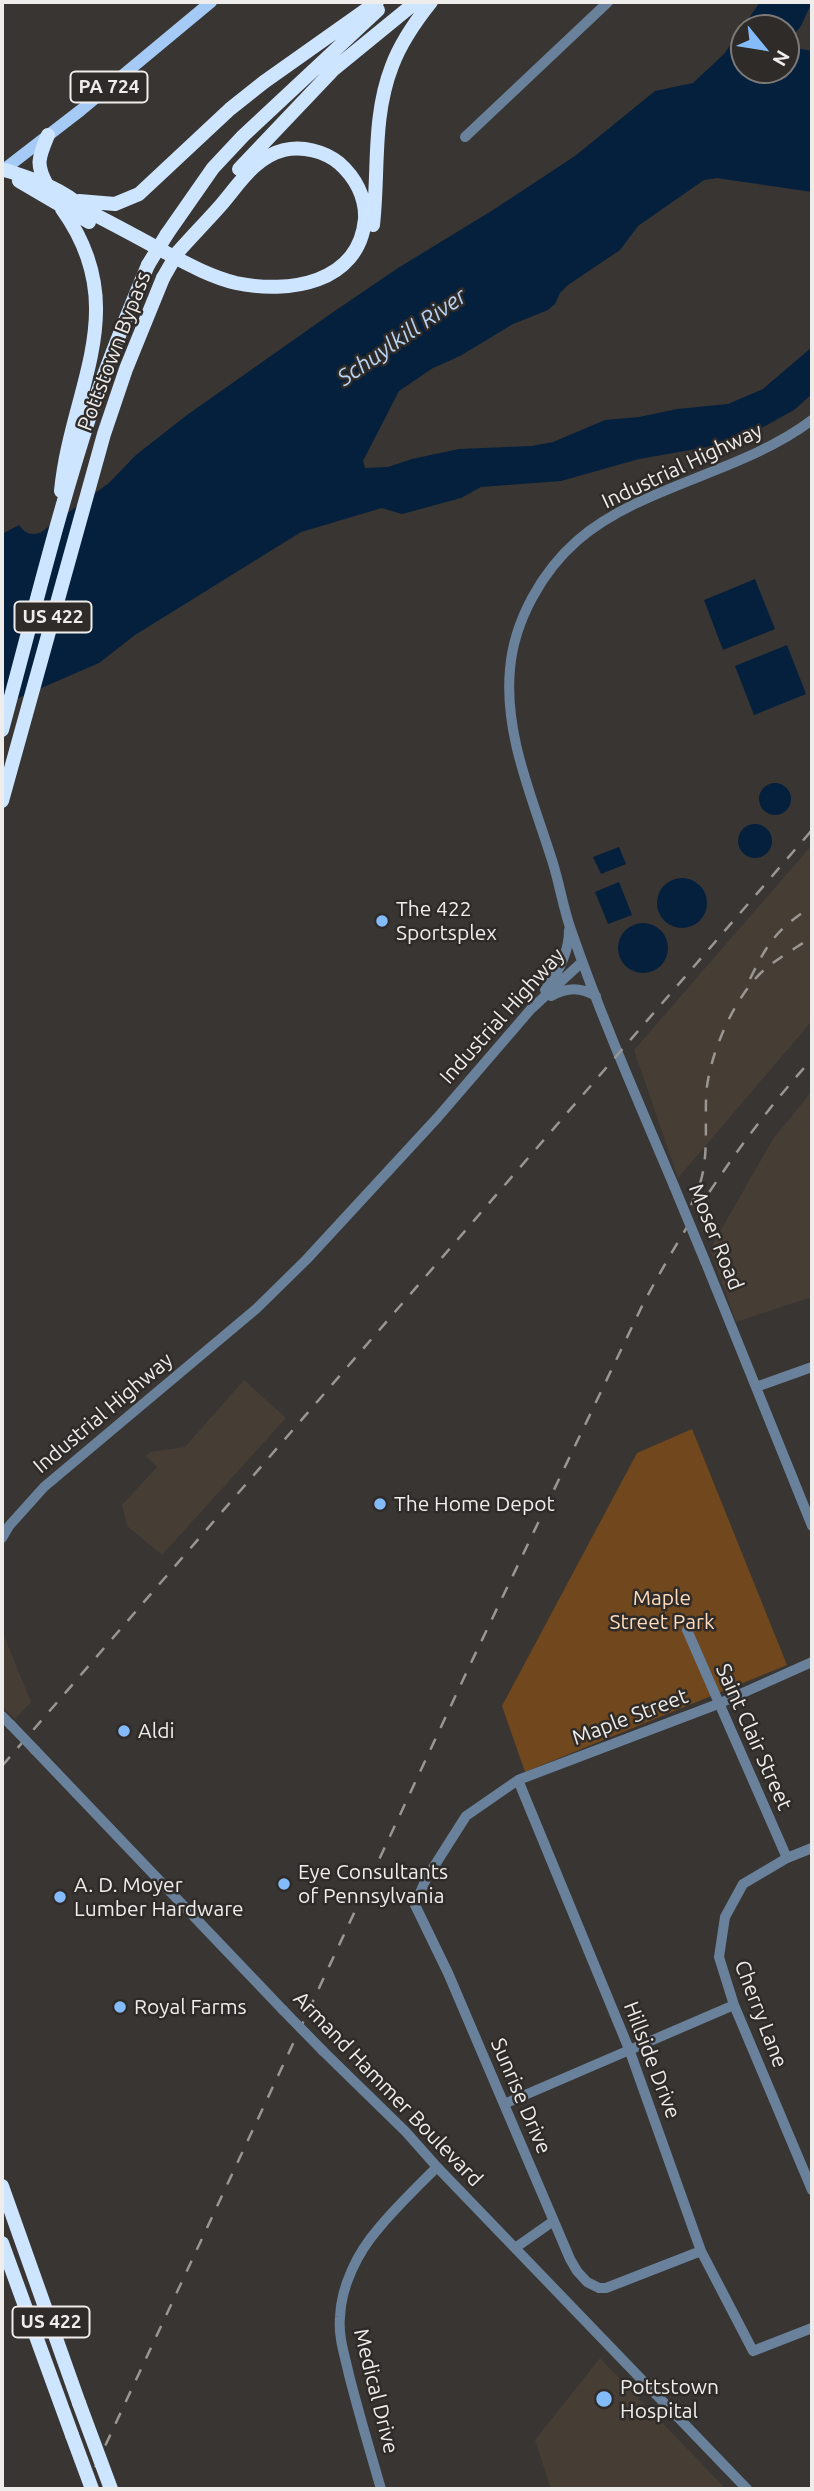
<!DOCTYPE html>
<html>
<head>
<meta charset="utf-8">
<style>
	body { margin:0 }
	#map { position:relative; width:814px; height:2491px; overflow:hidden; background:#393532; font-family:Ubuntu,sans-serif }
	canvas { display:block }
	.frame { position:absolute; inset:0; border:4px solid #efedeb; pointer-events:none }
	.north { position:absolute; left:730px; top:14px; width:70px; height:70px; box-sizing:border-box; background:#2f2b28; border:2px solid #7c7976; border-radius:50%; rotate:120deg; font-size:19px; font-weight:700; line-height:28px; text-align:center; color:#efedeb }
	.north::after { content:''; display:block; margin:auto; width:24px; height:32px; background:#84bcfb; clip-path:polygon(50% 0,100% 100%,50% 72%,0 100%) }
</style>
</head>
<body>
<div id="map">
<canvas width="814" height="2491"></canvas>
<div class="frame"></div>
<div class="north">N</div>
</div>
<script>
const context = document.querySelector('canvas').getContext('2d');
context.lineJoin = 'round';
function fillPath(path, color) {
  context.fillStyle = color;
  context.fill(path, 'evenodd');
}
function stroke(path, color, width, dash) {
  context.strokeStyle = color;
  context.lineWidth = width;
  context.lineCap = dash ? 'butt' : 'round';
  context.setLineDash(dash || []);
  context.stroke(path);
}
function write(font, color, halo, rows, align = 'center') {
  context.font = font + ' Ubuntu,sans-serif';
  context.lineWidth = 5;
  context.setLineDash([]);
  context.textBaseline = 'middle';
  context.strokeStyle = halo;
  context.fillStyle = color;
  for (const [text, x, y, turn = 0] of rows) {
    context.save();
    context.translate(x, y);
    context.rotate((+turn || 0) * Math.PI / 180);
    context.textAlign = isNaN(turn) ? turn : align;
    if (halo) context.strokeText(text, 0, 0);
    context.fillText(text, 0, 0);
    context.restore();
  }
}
const built = new Path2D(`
	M812,845v176l-134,157 -44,-128z
	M812,1091v206l-76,25 -26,-73 63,-110z
	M244,1380l42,38 -124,137 -35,-29 -5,-21 35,-38 -11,-11 4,-4 35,-5z
	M2,1631l29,71 -16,17 -13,-13z
	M600,2358l126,131h-175l-16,-49z`);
const green = new Path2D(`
	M692,1429l95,236 -262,107 -23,-66 135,-253z`);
const water = new Path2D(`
	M760,2h52l-11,24 -15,18v-16h-42v42h42v-24l26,5v141l-95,-14 -13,2 -66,46 -18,24 -52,35 -8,8 -5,11 -7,6 -35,14 -53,32 -27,12 -34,23 -36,70 2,7 23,-1 24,-8 47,-10 73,-3 21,-4 52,-22 34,-3 38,-8 51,-5 35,-15 49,-42v47l-18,16 -38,21 -43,15 -74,13 -78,22 -80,6 -20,11 -59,16 -20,-6 -81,24 -166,103 -36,28 -97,42v-171l17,-9c7,9 10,10 21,8l69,-50 27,-28 51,-40 142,-100 69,-47 95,-58 82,-54 80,-65 38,-8 31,-29z
	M755,579l20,50 -52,21 -19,-50z
	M787,645l19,49 -52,21 -19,-49z
	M759 799a16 16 0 1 1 32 0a16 16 0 1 1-32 0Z
	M738 841a17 17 0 1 1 34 0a17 17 0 1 1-34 0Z
	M619,847l7,17 -25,10 -8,-17z
	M657 903a25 25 0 1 1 50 0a25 25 0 1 1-50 0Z
	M619,882l13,33 -24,9 -13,-32z
	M618 948a25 25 0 1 1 50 0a25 25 0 1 1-50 0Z`);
const minor = new Path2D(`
	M465,137l143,-135
	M545,990c14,-18 24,-37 24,-60
	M551,996c17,-9 29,-9 45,0
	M674,1186c-36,-85 -73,-169 -103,-256 -9,-25 -12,-51 -21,-76 -19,-60 -46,-121 -40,-185 4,-48 32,-98 68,-129 64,-55 164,-67 234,-120
	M705,1261l107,265
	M756,1387l56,-20
	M2,1538l7,-12 35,-39 212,-178 50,-49 132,-143 93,-108 51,-47
	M687,1630l100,228
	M2,1716l9,9
	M35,1750l248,260
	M518,1780l111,269 72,202 52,100 59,-23
	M812,1848l-25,10 -44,26 -18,33 -6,40 15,48 78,185
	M323,2051l83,81 31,35 310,322
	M504,2104l230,-99
	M515,2248l37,-26
	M701,2251l-95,37h-7l-12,-6 -10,-11 -7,-12 -122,-286 -33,-68 11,-26 40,-63 52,-36 200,-76 94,-42
	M381,2489c-11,-38 -22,-75 -32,-114 -4,-19 -11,-38 -9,-58 1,-31 18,-65 38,-88 18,-22 39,-42 59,-62`);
const major = new Path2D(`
	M2,171l79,-61 130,-108`);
const highway = new Path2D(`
	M239,169l95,-100 82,-67
	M5,170c27,9 57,18 79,39 25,13 50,26 75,40 25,13 49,27 77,34 52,11 123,1 129,-64 1,-22 -10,-42 -26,-56 -15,-12 -36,-17 -55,-13 -29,7 -45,34 -63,55 -14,16 -29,31 -43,47
	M19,181l70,41
	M47,185c-12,-21 -8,-28 1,-50
	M79,201l36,3 24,-10 91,-85 34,-27 113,-80
	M373,225c6,-53 -1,-108 19,-159 9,-24 23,-44 39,-64
	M167,234l46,-66 30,-32 135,-126
	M61,491c10,-104 73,-182 1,-282
	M2,730c30,-110 57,-222 93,-330 16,-46 34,-90 53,-135
	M2,801l102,-367 22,-65 37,-91
	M2,2186l77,217
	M2,2243l70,192`);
const rail = new Path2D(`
	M750,979c19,-39 27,-49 62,-73
	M691,1205c19,-34 14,-68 15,-105 0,-39 28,-104 58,-130 14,-12 32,-22 48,-33
	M2,1766l810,-936
	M85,2489l384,-822 174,-363c47,-88 102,-171 169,-245`);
const minorBridge = new Path2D(`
	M674,1186l31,75
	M11,1725l24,25
	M283,2010l40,41`);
const highwayBridge = new Path2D(`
	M148,265l19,-31
	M163,278l15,-26
	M79,2403l32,86
	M72,2435l20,54`);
const markers = [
	[382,921,7,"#84bcfb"],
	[380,1504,7,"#84bcfb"],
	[124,1731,7,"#84bcfb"],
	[284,1884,7,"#84bcfb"],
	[60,1897,7,"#84bcfb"],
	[120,2007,7,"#84bcfb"],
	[604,2399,9,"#84bcfb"]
];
const shields = [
	[109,87,77],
	[53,617,77],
	[51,2322,77]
];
const shieldNames = [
	["PA 724",109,87],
	["US 422",53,617],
	["US 422",51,2322]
];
const streetNames = [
	["Pottstown Bypass",114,351,-69],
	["Industrial Highway",682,466,-25],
	["Industrial Highway",502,1016,-48],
	["Moser Road",716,1237,68],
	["Industrial Highway",103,1413,-40],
	["Maple Street",630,1717,-21],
	["Saint Clair Street",754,1737,66],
	["Cherry Lane",761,2014,69],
	["Hillside Drive",652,2060,69],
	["Armand Hammer Boulevard",388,2089,46],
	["Sunrise Drive",521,2096,67],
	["Medical Drive",376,2391,76]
];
const poiNames = [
	["The 422",396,909],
	["Sportsplex",396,933],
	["The Home Depot",394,1504],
	["Aldi",138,1731],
	["Eye Consultants",298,1872],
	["of Pennsylvania",298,1896],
	["A. D. Moyer",74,1885],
	["Lumber Hardware",74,1909],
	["Royal Farms",134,2007],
	["Pottstown",620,2387],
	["Hospital",620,2411]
];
const parkNames = [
	["Maple",662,1598],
	["Street Park",662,1622]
];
const waterNames = [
	["Schuylkill River",402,337,-35]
];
fillPath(built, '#463d35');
fillPath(green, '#71471d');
fillPath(water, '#04203d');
stroke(minor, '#69819b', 10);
stroke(major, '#a4caf5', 12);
stroke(highway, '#cee5ff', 14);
stroke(rail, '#999693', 2.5, [12, 12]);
stroke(minorBridge, '#69819b', 10);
stroke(highwayBridge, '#cee5ff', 14);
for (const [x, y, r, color] of markers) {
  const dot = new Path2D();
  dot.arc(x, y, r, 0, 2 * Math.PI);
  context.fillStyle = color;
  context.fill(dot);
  stroke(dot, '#2f2b28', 2.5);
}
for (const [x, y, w] of shields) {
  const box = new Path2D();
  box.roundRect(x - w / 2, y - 15.5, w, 31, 5);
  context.fillStyle = '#2f2b28';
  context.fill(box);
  stroke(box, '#efedeb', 2);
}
write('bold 19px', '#efedeb', null, shieldNames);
write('21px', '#efedeb', '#2f2b28', streetNames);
write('21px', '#efedeb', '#2f2b28', poiNames, 'left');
write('21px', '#fedbbd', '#2f2b28', parkNames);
write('italic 23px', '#b8d4f5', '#2f2b28', waterNames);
</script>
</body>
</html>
